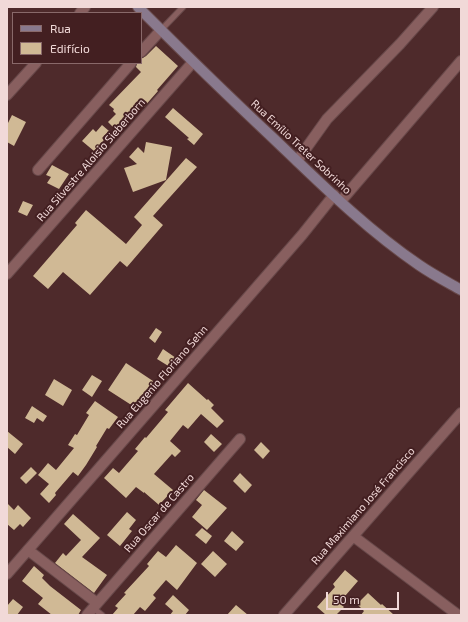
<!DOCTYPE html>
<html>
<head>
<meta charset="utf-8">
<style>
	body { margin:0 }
	#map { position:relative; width:468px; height:622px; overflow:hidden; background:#4e2a2b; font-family:"Exo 2",sans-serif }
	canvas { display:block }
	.frame { position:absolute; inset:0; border:8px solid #f1d9d8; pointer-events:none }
	.legend { position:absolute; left:12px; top:12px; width:130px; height:52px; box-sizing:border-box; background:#431f21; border:1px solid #89696a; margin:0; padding:5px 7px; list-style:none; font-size:12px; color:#f1d9d8 }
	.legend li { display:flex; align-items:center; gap:8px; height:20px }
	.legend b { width:20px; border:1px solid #89696a }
	.scale { position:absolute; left:326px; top:592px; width:73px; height:18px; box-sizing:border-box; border:2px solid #f1d9d8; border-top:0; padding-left:5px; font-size:12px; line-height:14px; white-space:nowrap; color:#f1d9d8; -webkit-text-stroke:3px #431f21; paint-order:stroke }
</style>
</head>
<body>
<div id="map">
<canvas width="468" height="622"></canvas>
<div class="frame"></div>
<ul class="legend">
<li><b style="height:5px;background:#89798d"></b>Rua</li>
<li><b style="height:11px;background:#d0b995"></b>Edifício</li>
</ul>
<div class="scale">50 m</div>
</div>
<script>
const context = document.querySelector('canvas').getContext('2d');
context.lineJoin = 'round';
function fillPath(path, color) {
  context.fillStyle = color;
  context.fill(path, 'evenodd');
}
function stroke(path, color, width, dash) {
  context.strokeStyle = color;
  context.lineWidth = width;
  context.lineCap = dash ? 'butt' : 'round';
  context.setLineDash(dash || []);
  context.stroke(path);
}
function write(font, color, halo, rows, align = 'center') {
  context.font = font + ' "Exo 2",sans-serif';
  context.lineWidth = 4;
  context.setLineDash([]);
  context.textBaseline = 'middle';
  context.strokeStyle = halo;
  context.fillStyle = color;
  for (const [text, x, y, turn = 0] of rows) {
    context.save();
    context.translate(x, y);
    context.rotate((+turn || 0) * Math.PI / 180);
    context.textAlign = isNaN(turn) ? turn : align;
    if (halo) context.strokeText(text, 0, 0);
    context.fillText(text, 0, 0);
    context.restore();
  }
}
const building = new Path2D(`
	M156,46l22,20 -21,24 1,1 -15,17 -2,-2 -23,26 -10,-10 8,-8 -3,-3 1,-2 -5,-4 32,-33 -5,-5 1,-4h4v-4l5,-3z
	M173,108l30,26 -9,11 -7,-6 2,-1 -24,-21z
	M12,115l14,7 -12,24 -7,-4v-17z
	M102,125l7,6 -7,7 2,2 -10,11 -12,-10 11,-12 3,3z
	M146,142l26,5 -6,33 -33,12 -9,-24 13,-4 -8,-7 9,-10 6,6z
	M186,158l11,9 -44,49 10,9 -36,42 -7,-6 -30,34 -27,-23 -15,17 -15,-13 44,-51 -2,-2 11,-13 40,34 16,-19 -8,-8z
	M52,165l17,9 -10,15 -12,-6 4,-6 -5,-2z
	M23,201l10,4 -6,11 -9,-4z
	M156,328l6,4 -7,11 -6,-5z
	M163,349l13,9 -6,9 -13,-8z
	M126,363l27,18 -17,27 -28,-18z
	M92,375l10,6 -10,16 -10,-7z
	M54,379l18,11 -9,16 -18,-11z
	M188,383l19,17 1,-1 6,6 -3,3 13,13 -7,7 -16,-14 -13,15 -5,-4 -13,16 11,10 -6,6 -3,-3 -18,20 19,16 -14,15 -15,-13v1l-8,-6 -10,11 -22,-20 9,-10 6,5 19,-22 -3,-2 10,-12 1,1 22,-26 -3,-2z
	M95,401l23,16 -9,12 -2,-1 -11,18 1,1 -11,18 -8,11 -5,-4 -18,21 1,2 -7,8 -9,-9 9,-10 -11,-9 10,-12 8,7 18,-22 -6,-3 7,-11 2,1 12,-20 -3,-2z
	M32,406l15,10 -4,6 -6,-4 -3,5 -9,-5z
	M7,431l16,13 -8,10 -8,-7z
	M211,434l11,10 -8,8 -10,-10z
	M261,442l9,9 -7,8 -9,-9z
	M31,467l6,6 -11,11 -6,-6z
	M240,473l12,12 -7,8 -12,-12z
	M204,490l23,18 -20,22 -15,-13 10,-12 -6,-5z
	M7,503l7,7 4,-5 13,13 -8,9 -3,-3 -6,6 -7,-6z
	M127,512l9,8 -7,9 3,2 -12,15 -13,-11z
	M73,514l27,24 -18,19 25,18 -13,18 -39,-30 8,-10 3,3 15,-16 -17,-16z
	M202,528l10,8 -6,8 -11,-9z
	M232,531l12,11 -8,9 -12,-10z
	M176,545l21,18 -20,27 -11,-10 -13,15 3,3 -11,13 -5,-4 -7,8h-21l6,-7 -3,-2 11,-12 -2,-1 25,-27 -2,-2 11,-13 8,6z
	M213,551l14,13 -12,13 -14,-13z
	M34,566l10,9 -2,3 8,8 31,24 -3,5h-26l-14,-11 5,-6 -21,-17z
	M345,570l13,11 -19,22 5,4 -8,8h-10l-9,-8 18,-20 -2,-3z
	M368,593l13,12 1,-1 12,11h-33l3,-4 -7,-7z
	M173,595l16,15 -4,5h-15l3,-4 -8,-7z
	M13,599l10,8 -6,8h-10v-9z
	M236,605l12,10h-21z`);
const service = new Path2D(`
	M161,30l22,-23
	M93,608l9,7`);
const minor = new Path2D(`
	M80,13l5,-6
	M141,52l20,-22
	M7,95l29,-32
	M297,161l30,-42 73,-75 33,-37
	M38,170l93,-107
	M341,201l120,-140
	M7,274l186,-212
	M353,536l105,79
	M28,550l69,53
	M87,615l153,-176
	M284,615l177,-202`);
const tertiary = new Path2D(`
	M7,574l295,-339 32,-40`);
const secondary = new Path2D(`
	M138,7c44,44 89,88 135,131 46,44 93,91 146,127 13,9 28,17 42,25`);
const streetNames = [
	["Rua Emílio Treter Sobrinho",301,147,43],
	["Rua Silvestre Aloisio Sieberborn",91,160,-49],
	["Rua Eugenio Floriano Sehn",162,377,-49],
	["Rua Maximiano José Francisco",363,506,-49],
	["Rua Oscar de Castro",159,513,-49]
];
fillPath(building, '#d0b995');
stroke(service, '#68494a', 7);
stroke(minor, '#68494a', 12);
stroke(tertiary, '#68494a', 12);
stroke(secondary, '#68494a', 12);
stroke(service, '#885f5f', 5);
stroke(minor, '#885f5f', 10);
stroke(tertiary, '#885f5f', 10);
stroke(secondary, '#89798d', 10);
write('11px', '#f1d9d8', '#431f21', streetNames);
</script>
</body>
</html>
